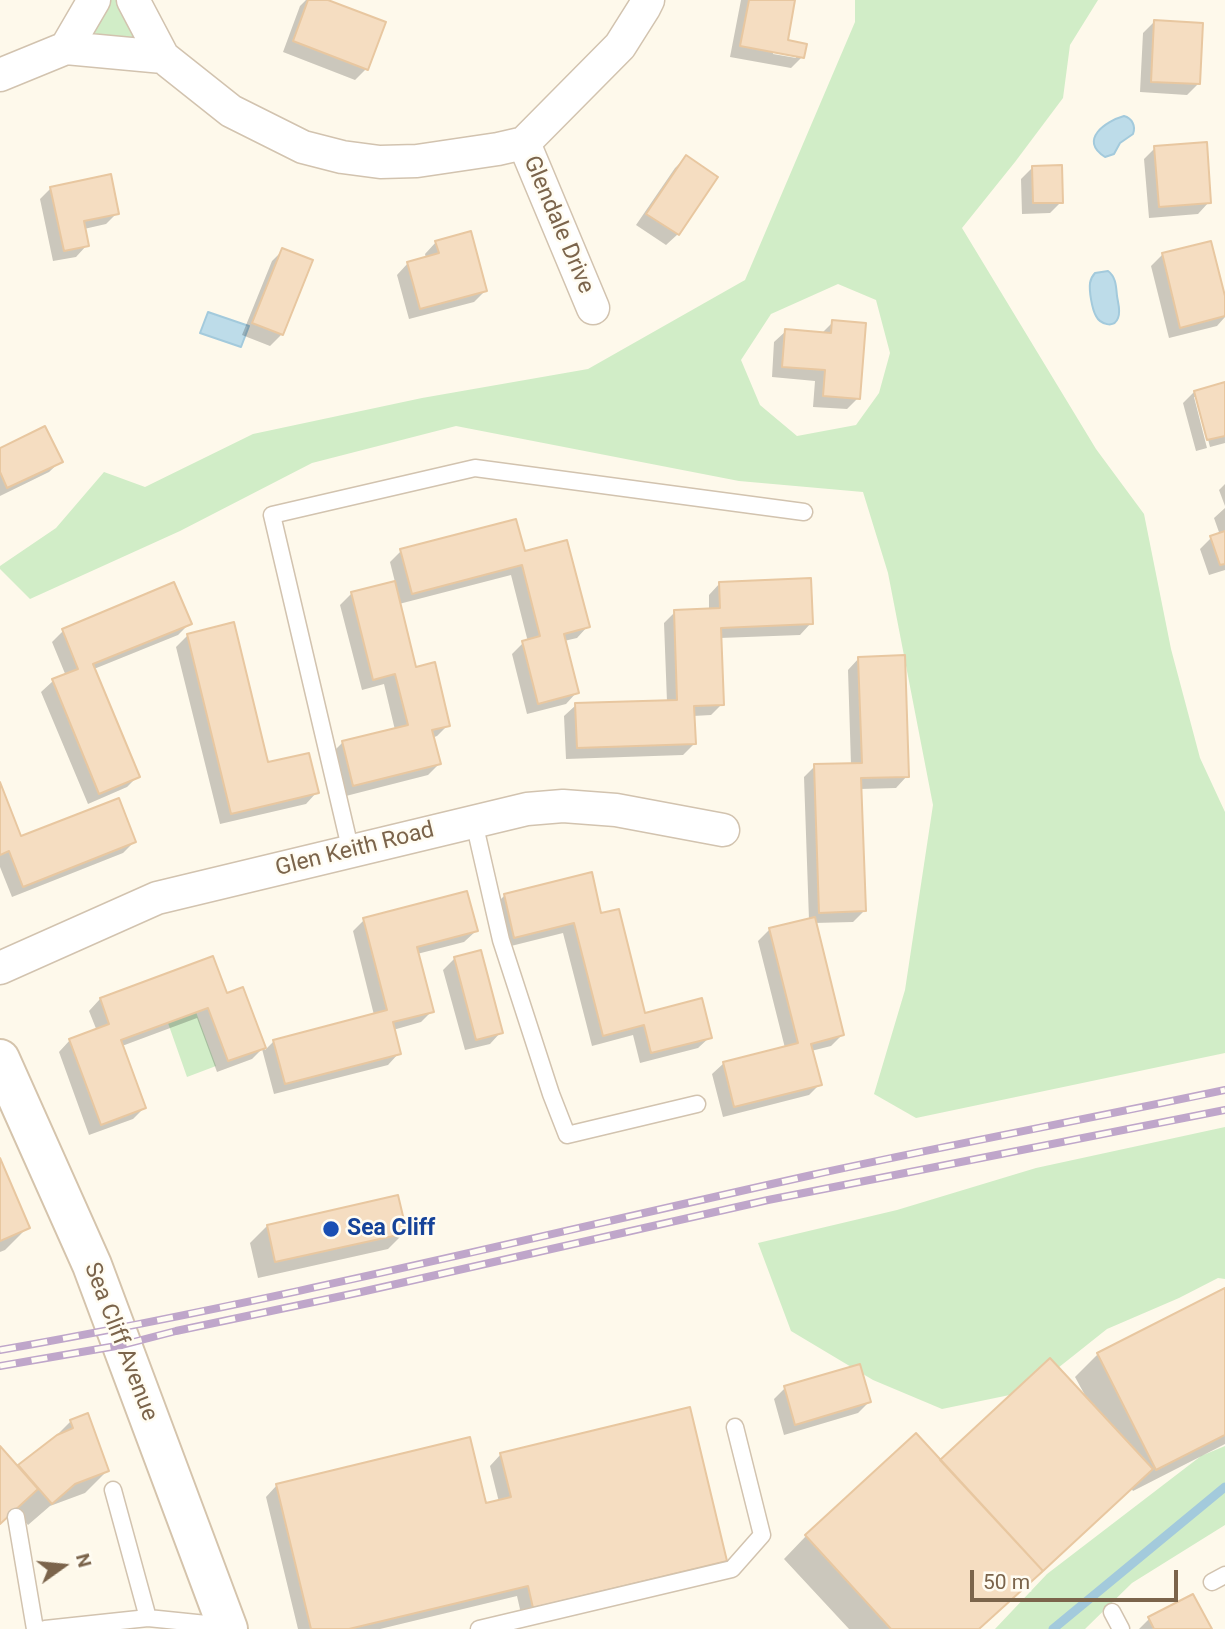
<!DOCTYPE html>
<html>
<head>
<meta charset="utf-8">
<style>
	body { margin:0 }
	#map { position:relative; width:1225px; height:1629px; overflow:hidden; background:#fef9eb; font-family:Roboto,sans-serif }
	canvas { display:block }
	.north { position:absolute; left:28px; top:1531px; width:70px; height:70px; -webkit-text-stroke:5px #fffcf2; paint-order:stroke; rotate:75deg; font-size:19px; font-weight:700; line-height:28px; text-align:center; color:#7b644b }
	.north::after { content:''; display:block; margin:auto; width:24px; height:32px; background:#7b644b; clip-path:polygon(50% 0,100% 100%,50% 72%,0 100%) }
	.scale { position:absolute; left:970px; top:1570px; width:208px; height:32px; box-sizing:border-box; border:4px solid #7b644b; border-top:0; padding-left:9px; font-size:21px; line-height:24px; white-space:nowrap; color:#7b644b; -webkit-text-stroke:5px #fffcf2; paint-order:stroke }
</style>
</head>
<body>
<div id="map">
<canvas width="1225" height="1629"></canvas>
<div class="north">N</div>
<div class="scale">50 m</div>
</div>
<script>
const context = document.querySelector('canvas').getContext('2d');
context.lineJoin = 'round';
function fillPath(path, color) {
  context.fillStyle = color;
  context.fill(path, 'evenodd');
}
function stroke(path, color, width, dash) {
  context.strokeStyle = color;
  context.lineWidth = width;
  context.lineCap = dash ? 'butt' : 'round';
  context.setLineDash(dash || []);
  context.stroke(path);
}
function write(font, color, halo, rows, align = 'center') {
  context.font = font + ' Roboto,sans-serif';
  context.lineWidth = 5;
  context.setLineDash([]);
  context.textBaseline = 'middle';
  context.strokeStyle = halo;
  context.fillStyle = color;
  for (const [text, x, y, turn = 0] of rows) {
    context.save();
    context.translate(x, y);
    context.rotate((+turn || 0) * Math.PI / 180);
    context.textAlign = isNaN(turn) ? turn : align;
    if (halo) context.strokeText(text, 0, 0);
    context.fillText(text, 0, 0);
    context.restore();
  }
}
const green = new Path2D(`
	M106,0h14l22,46 -55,-10z
	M855,0h243l-28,45 -7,53 -48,64 -53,66 134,221 48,65 27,135 29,109 25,54v241l-309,65 -42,-24 31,-104 28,-185 -45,-232 -25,-81 -124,-11 -283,-55 -144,37 -132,68 -150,68 -30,-30v-3l56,-38 48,-56 41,15 108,-53 169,-36 166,-29 157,-89 110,-258zM838,284l38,16 14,53 -11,40 -23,32 -59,11 -37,-31 -19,-45 30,-46z
	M196,1012l20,54 -29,11 -19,-54z
	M1225,1127v152l-7,-1 -39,20 -72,31 -78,62 -87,18 -69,-29 -82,-49 -33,-88 139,-33 139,-42z
	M1225,1446v79l-93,58 -47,46h-90l52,-55 154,-118z`);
const water = new Path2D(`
	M1124,116c8,2 12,10 9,18l-13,9 -6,11 -9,3c-27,-17 1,-36 19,-41z
	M1108,271c8,6 8,15 9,25 1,7 4,16 1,22 -4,11 -18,6 -22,-2 -4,-7 -7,-25 -6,-33 1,-5 2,-7 5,-10z
	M208,312l41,14 -8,21 -41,-14z`);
const shadow = new Path2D(`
	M306,0h17l43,69 -11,11 -72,-28 17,-46z
	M741,0h52l-8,42 17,15 -11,11 -61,-11zM773,51l23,4v3l-23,-4z
	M1154,22l44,62 -11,11 -47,-3 3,-59z
	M1155,148l54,54 -11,12 -49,4 -5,-59z
	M686,157l30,20 -38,57 -12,11 -30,-20 39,-57z
	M1032,168l29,34 -11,11 -28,1 -1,-35z
	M51,188l66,25 -11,11 -22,5 3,16 -11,12 -23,4 -13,-62z
	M436,242l49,49 -11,11 -65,17 -12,-44 11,-12 18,-5 -1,-4z
	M1210,243l15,60v14l-8,9 -48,12 -18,-72 11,-11z
	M283,250l28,11 -30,74 -11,11 -28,-11 30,-74z
	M833,322l25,76 -11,11 -34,-2 2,-26 -43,-4 2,-35 12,-11 35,3z
	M1225,384v59l-15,4 -13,-50h-3l13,51 -11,3 -13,-48 11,-11z
	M0,450l61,11 -12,11 -49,24z
	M1225,484v22l-6,-16z
	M1225,508v62l-16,5 -9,-26 11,-11 9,-3 -6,-17z
	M401,551l123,3 64,72 -11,12 -13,3 13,51 -11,12 -39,10 -15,-60 11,-11 5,-1 -17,-67 -112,29 16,65 33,56 -11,11 -5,2 7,26 -11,11 -86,22 -11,-43 11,-11 53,-13 -11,-46 -22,6 -22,-85 12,-12 43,-11 -5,-20z
	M720,583l91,40 -11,12 -80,3 2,66 -11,11 -18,1 1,28 -11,11 -117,4 -2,-43 12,-11 91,-3 -3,-79 11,-11 34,-2v-15z
	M190,623l-12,12 -84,34 44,107 -11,11 -39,17 -47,-112 12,-11 13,-5 -14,-34 11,-11z
	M188,635l79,130 50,27 -11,12 -86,20 -44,-177z
	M859,658l48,118 -11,12 -36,1 4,122 -11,11 -39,1 28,112 -11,11 -20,5 9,33 -11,11 -86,22 -11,-43 12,-11 61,-15 -27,-107 12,-12 39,-9 -5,-143 11,-11 36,-1 -3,-95z
	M0,787l20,52 114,3 -11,11 -111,44 -12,-30z
	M504,896l96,19 43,100 67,22 -12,11 -58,15 -7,-28 -41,11 -29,-113 -60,15 -10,-41z
	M364,920l112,11 -12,11 -47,12 15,57 -11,11 -28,8 6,23 -11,12 -114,29 -12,-45 -10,10 -35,13 -20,-54 -75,28 22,62 -11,11 -44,16 -30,-83 11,-12 27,-9 -8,-20 11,-12 125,-4 17,-6 23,61 9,-9 100,-26 -21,-84z
	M480,952l21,80 -11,12 -25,6 -22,-80 11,-11z
	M0,1162l28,65 -23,23 -5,2z
	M267,1226l138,6 -17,17 -130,29 -8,-35z
	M1225,1290v154l-92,47 -2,-3 -152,141h-130l-65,-70 22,-23 134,-74 146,-65 -11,-20 23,-23z
	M785,1388l84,14 -11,11 -74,22 -10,-36z
	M71,1421l36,50 -22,22 -35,13 -22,19 -13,-15 -15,13v-74l17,19 33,-26z
	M501,1454l224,106 -11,11 -192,47 -5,-22 -137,33h-82l-32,-132 11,-12 208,20 14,-3 -9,-36z
	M1149,1619l61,10h-71z`);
const stream = new Path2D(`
	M1053,1629l172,-142`);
const building = new Path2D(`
	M308,0h20l58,22 -18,48 -75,-29z
	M749,0h46l-7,40 19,4 -3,14 -64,-12z
	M1154,20l49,3 -3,61 -49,-2z
	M1207,142l4,61 -52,4 -5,-61z
	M686,155l32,22 -39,58 -33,-21z
	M1062,165l1,38h-30l-1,-37z
	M111,174l8,40 -35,7 5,25 -25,5 -14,-64z
	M471,231l16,60 -67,18 -13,-47 32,-9 -4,-12z
	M1211,241l14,55v20l-45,12 -18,-75z
	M282,248l31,12 -30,75 -31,-12z
	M832,320l34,3 -6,76 -37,-3 2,-26 -43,-3 3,-38 46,4z
	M1225,382v54l-18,4 -13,-49z
	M45,426l18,36 -56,26 -7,-16v-24z
	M516,519l9,32 42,-11 23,87 -26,7 15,59 -41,11 -16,-63 18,-5 -18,-71 -110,29 -12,-45z
	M1225,531v33l-5,1 -10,-29z
	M811,578l2,46 -92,4 3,77 -30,1 2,38 -119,4 -2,-45 102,-3 -3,-90 46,-2 -1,-26z
	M395,581l21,86 19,-5 15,64 -18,4 9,34 -88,22 -11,-45 66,-16 -13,-51 -22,6 -22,-88z
	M174,582l18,42 -99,40 47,113 -41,17 -47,-115 26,-10 -16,-40z
	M234,622l34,140 41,-9 10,40 -88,21 -44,-180z
	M905,655l4,122 -48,1 5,133 -47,2 -5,-149 48,-1 -4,-106z
	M0,782l21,54 98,-38 17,44 -113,45 -14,-36 -9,4z
	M592,872l9,41 18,-4 26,104 57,-15 10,40 -61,15 -7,-28 -41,11 -29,-113 -60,15 -10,-44z
	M467,891l11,40 -61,16 17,65 -41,10 8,32 -116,30 -12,-44 114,-30 -24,-92z
	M815,917l29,118 -33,9 11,41 -88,22 -11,-45 75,-19 -29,-115z
	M481,950l22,83 -27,7 -22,-83z
	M213,956l14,37 16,-6 23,61 -38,13 -20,-53 -87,32 25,68 -45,17 -32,-86 40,-15 -9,-26z
	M0,1158l30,70 -30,13z
	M398,1195l9,38 -132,29 -8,-37z
	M1225,1288v147l-69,35 -59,-117z
	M1050,1358l103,111 -110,102 -103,-111z
	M860,1364l11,38 -76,23 -11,-39z
	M690,1407l37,154 -194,47 -5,-22 -179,43h-38l-35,-145 194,-47 16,66 25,-6 -11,-44z
	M88,1413l21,58 -34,13 -23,20 -34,-39 39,-30 16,-7 -3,-8z
	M916,1433l127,138 -64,58h-88l-86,-94z
	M0,1446l38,43 -38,35z
	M1193,1594l19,35h-58l-6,-12z`);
const lane = new Path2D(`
	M474,822l27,118 50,154 16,41 130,-31
	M351,852l-79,-337 203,-47 329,44
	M113,1490l35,128 78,8
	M16,1517l19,112
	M1212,1582l13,-7
	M1112,1612l9,17
	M45,1629l103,-11
	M479,1629l253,-60 30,-34 -27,-108`);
const street = new Path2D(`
	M133,0l30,57 68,54 72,36 39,10 38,5 37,-1 81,-12 26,-6
	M66,48l97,9
	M0,75l66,-27 28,-48
	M524,143l96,-97 24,-38 4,-8
	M524,143l69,165
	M0,968l157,-70 370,-89 36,-3 53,4 107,20`);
const secondary = new Path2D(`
	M0,1059l92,206 136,364`);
const rail = new Path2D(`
	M0,1350c273,-48 542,-115 812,-175 137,-30 275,-56 413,-85
	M0,1366l122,-21 54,-14 185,-39 407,-92 457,-90`);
const markers = [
	[331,1229,9,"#1a4fb4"]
];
const streetNames = [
	["Glendale Drive",558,225,67],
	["Glen Keith Road",355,850,-14],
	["Sea Cliff Avenue",120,1342,69]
];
const transitNames = [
	["Sea Cliff",347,1229]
];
fillPath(green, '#d1edc7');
fillPath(water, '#bddce9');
stroke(water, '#a3cadc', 2);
fillPath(shadow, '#0003');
stroke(stream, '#a3cadc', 9);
fillPath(building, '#f5ddc1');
stroke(building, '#e8c7a0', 2);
stroke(lane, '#d2c3af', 19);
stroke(street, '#d2c3af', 35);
stroke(secondary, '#d5c4ac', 42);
stroke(lane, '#fff', 16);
stroke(street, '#fff', 32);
stroke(secondary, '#fff', 38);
stroke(rail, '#bfa6ca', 8);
stroke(rail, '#fffcf2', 5, [16]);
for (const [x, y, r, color] of markers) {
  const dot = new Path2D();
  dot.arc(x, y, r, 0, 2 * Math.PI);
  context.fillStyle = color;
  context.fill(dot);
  stroke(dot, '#fffcf2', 2.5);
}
write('23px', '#7b644b', '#fffcf2', streetNames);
write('bold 23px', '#164399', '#fffcf2', transitNames, 'left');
</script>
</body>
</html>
